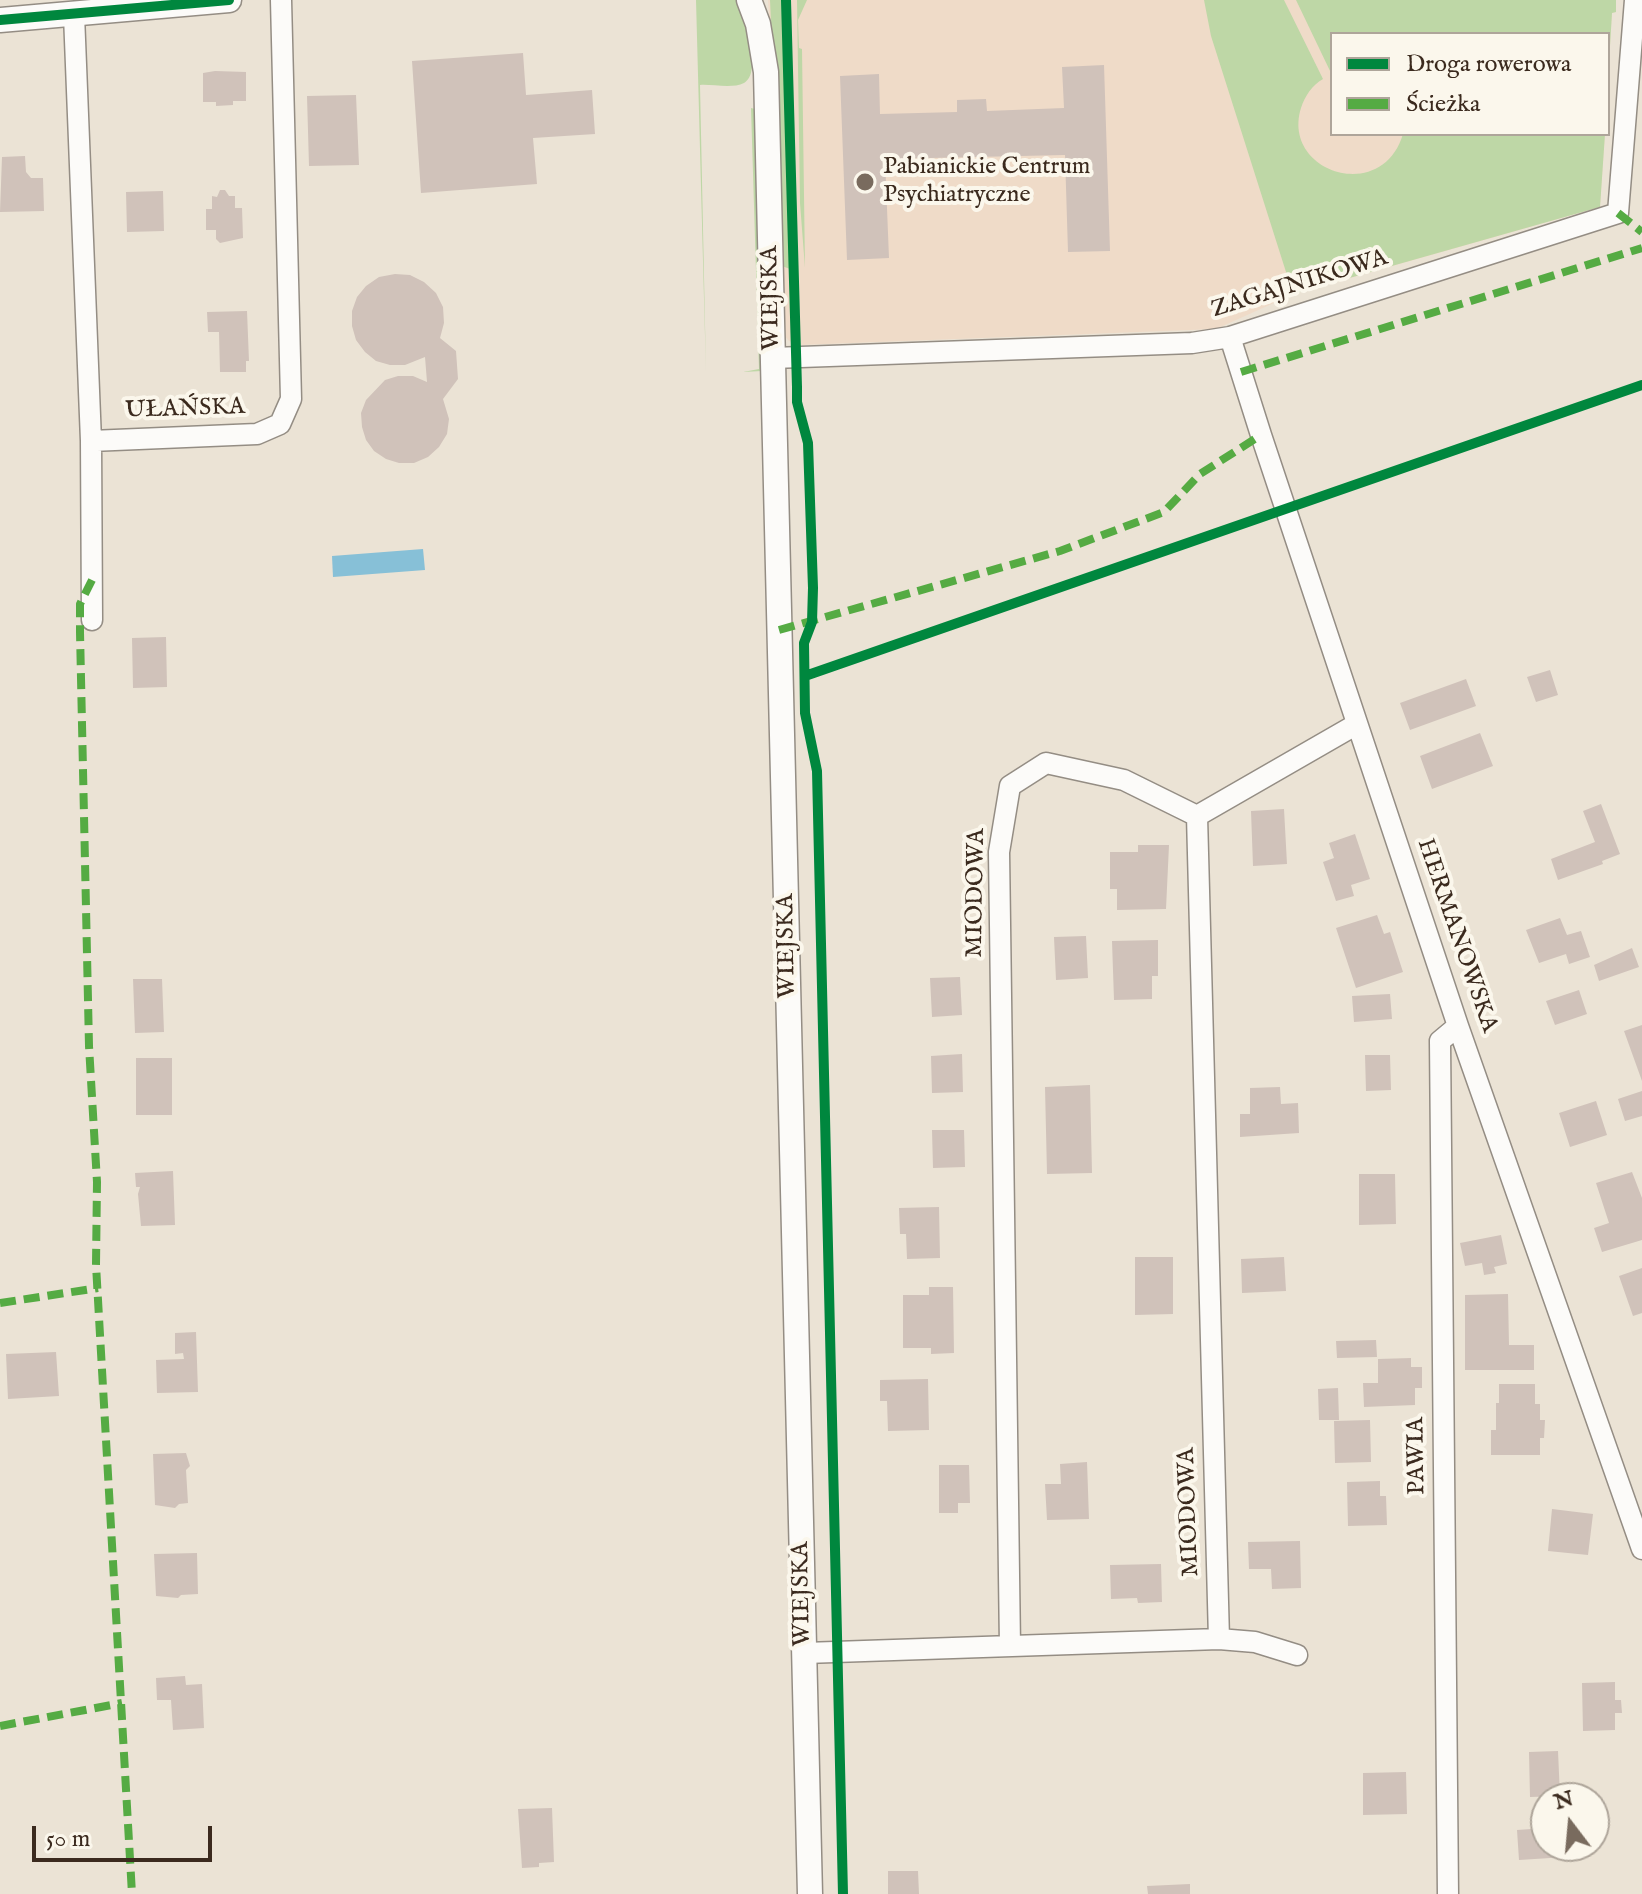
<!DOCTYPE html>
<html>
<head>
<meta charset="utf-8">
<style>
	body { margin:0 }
	#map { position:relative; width:1642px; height:1894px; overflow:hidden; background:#ebe3d5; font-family:"IM FELL English",serif }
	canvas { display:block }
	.legend { position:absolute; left:1330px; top:32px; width:280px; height:104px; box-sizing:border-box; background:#fbf7ec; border:2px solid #aea59a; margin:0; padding:10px 14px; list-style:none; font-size:24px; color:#3b2a1e }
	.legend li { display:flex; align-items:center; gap:16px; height:40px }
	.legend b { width:40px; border:2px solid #aea59a }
	.north { position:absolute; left:1530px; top:1782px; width:80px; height:80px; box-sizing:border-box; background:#fbf7ec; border:2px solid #aea59a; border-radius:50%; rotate:344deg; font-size:22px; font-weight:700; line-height:32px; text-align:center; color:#3b2a1e }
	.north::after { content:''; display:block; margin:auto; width:28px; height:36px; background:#796b5e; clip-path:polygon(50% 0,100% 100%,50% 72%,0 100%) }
	.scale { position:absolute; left:32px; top:1826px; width:180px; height:36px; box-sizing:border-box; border:4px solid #3b2a1e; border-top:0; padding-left:10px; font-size:24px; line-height:28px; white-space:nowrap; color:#3b2a1e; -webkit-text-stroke:6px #fbf7ec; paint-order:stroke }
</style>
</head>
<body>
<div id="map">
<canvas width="1642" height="1894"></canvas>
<ul class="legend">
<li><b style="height:10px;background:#00873e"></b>Droga rowerowa</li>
<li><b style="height:10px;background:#55ab43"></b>Ścieżka</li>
</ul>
<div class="north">N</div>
<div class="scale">50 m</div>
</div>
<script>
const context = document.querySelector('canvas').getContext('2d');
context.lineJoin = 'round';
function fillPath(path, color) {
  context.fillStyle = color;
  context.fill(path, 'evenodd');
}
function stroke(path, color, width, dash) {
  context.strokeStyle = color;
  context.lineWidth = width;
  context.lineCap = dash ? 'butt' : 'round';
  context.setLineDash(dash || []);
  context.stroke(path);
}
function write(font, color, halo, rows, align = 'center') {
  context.font = font + ' "IM FELL English",serif';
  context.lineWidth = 8;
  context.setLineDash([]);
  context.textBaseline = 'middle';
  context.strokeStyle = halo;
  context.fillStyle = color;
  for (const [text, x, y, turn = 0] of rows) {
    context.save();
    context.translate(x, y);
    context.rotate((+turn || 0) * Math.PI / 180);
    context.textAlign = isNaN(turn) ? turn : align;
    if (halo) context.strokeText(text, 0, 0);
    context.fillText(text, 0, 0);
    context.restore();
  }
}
const built = new Path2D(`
	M768,0h848v12l-4,1 -4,66v-45h-276v100h273l-5,73 -306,87 -78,35 -417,16 -10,-4 -6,-7 -7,-209z`);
const green = new Path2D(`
	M696,0h42c7,16 25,73 6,83 -12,6 -32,1 -44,2l6,288z
	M770,0h12l8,269 -8,-3z
	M797,0h10l-9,20 1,28 3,1 3,219 -5,-65z
	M1204,0h80l39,79c-11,6 -18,17 -22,29 -20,64 81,97 102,26h202l-5,73 -307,87 -82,-258z
	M1296,0h320v12l-4,1 -4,66v-45h-276l-1,39z
	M751,108l4,1 7,262 -19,1 16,-3z`);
const water = new Path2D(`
	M423,549l2,21 -92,7 -1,-21z`);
const building = new Path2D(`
	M523,53l3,42 66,-5 3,44 -62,4 4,46 -116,9 -9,-132z
	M1104,65l6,186 -42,1 -3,-97 -180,4 4,99 -42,2 -7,-184 39,-2 1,40 77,-2v-12l29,-1 1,12 77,-3 -2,-41z
	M215,71l31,1v29h-13v4l-17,1v-4h-13v-29z
	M356,95l3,70 -50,1 -2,-70z
	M25,156l1,16 5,6h12l1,33 -44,1 2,-55z
	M220,190h5l4,6h6v12h7l1,30 -23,5 -4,-4v-9h-10v-21h6v-13l5,1z
	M163,191l1,40 -37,1 -1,-40z
	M395,274l15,1 14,7 12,11 7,14 1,16 -4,15 16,13 2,28 -15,20 6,20 -2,15 -8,13 -11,10 -14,6h-15l-13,-4 -12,-8 -8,-11 -4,-13 -1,-14 5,-13 19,-20 13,-4h15l14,6 -2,-25 -20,8h-15l-14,-4 -11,-9 -9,-12 -4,-14v-15l5,-14 9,-11 13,-9z
	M247,311l2,50h-3v11h-26l-1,-40h-11l-1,-20z
	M166,637l1,50 -34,1 -1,-50z
	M1550,670l8,25 -22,7 -9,-25z
	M1466,679l10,27 -66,24 -10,-27z
	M1480,733l13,33 -61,23 -12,-33z
	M1601,804l19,50 -18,7 1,3 -45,16 -7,-21 44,-17 -12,-31z
	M1284,809l3,55 -34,2 -2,-55z
	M1355,834l15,45 -19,6 3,11 -18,5 -13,-39 11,-4 -5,-15z
	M1138,845h31l-3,64 -49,1v-21h-7v-37h28z
	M1377,915l7,19 6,-2 13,40 -47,16 -20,-60z
	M1560,918l7,17 14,-4 9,26 -21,7 -3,-10 -27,9 -13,-33z
	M1086,936l2,42 -32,2 -2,-43z
	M1158,940v36h-6v23l-38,1 -2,-59z
	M1632,948l7,19 -40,14 -5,-16z
	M960,977l2,38 -30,2 -2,-39z
	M133,979h29l2,53 -29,1z
	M1579,990l8,24 -32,11 -9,-24z
	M1390,994l2,25 -38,3 -2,-26z
	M1642,1025v56l-18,-50z
	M962,1054l1,38 -31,1 -1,-37z
	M1365,1055h25l1,35 -25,1z
	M136,1058h36v57h-36z
	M1090,1085l2,88 -45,1 -2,-87z
	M1280,1087l1,17 17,-1 1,30 -59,4v-23h10v-26z
	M1642,1091v25l-17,5 -7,-22z
	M1596,1101l11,34 -37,12 -11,-34z
	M932,1130h32l1,37 -32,1z
	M173,1171l2,54 -34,1 -3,-32 2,-7h-4l-1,-14z
	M1632,1172l10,26v42l-40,12 -8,-24 15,-5 -13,-40z
	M1359,1174h36l1,50 -37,1z
	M939,1207l1,51 -33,1 -1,-25h-6l-1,-26z
	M1501,1235l6,29 -13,3 2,6 -12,2 -2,-12 -17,3 -5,-23z
	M1135,1257h38v57l-38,1z
	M1284,1257l2,34 -44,2 -1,-34z
	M1642,1268v45l-9,3 -14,-40z
	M929,1287h24l1,66 -23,1v-6h-28v-53h26z
	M1508,1294l1,51h25v25h-69v-75z
	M196,1332l2,60 -41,1 -1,-33 28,-1 -1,-6 -8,1v-21z
	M1376,1340l1,17 -40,1 -1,-17z
	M56,1352l3,44 -51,3 -2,-45z
	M1411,1358v9h11v21h-7v17l-51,2 -1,-24h15v-24z
	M928,1379l1,51 -41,1 -1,-30h-7v-21z
	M1499,1384h36v20h5v16h5l-1,18h-4v17h-49v-25h5v-27h3z
	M1338,1388l1,32h-20l-1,-31z
	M1370,1420l1,42 -36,1 -1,-42z
	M186,1453l4,13 -4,4 2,33 -9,1 -4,4 -20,-3 -2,-51z
	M1087,1462l2,57 -42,1 -2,-36h16l-1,-20z
	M939,1465h30l1,38h-12v10h-19z
	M1380,1481v15h6l1,29 -39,1 -1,-44z
	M1552,1509l41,5 -5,41 -40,-4z
	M1300,1541l1,47 -29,1 -1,-20h-22l-1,-27z
	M197,1553l1,41 -17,1 -3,3 -22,-2 -2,-42z
	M1161,1564l1,38 -24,1 -1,-5 -26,1 -1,-34z
	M185,1676l1,9 16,-1 2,44 -31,2 -2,-30h-14l-1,-22z
	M1615,1682v18h6l1,13h-7v17l-32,1 -1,-48z
	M1558,1751l2,45 -30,1 -1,-45z
	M1406,1772l1,42 -44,1v-42z
	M552,1808l2,54 -15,1v4l-17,1 -4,-59z
	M1546,1828v18h19l1,11 -47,3 -2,-30z
	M888,1871h30l1,23h-31z
	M1190,1884v10h-42l-1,-8z`);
const minor = new Path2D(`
	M74,15l17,426 166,-7 23,-10 11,-25 -10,-399
	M1230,337l31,98 197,591 184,523
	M773,358l419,-15 38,-6 388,-124 17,-213
	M91,441l1,179
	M1197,816l160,-92
	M1010,1646l-11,-794 11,-66 36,-23 78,17 73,36 22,823
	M805,1653l414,-14 36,3 42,13
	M1448,1894l-8,-853 18,-15`);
const tertiary = new Path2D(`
	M749,0l9,24 8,48 44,1822
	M0,20l229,-20`);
const quiet = new Path2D(`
	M1618,213l24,19
	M1241,372l401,-124
	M92,580l-12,24v28l9,414 8,136 -1,83 36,629
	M779,630l281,-79 104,-39 36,-38 61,-39
	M0,1303l98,-15
	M0,1726l122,-23`);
const cycleway = new Path2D(`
	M786,0l11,387v15l11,41 5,145 -1,34 -8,21 1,70 12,58 26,1123
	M0,20l229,-20
	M805,676l837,-291`);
const markers = [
	[865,182,10,"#796b5e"]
];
const poiNames = [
	["Pabianickie Centrum",883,168],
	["Psychiatryczne",883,196]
];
const streetNames = [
	["ZAGAJNIKOWA",1300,285,-17],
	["WIEJSKA",772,298,-91],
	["UŁAŃSKA",185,410,-2],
	["MIODOWA",977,893,-89],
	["HERMANOWSKA",1456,936,71],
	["WIEJSKA",788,946,-91],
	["PAWIA",1418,1456,-91],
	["MIODOWA",1190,1512,-92],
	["WIEJSKA",803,1594,-91]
];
fillPath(built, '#efdbc8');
fillPath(green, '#bed7a6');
fillPath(water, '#87c0d7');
fillPath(building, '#d0c2ba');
stroke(minor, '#948d84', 23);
stroke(tertiary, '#948d84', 27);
stroke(minor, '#fcfbf9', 20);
stroke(tertiary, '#fcfbf9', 24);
stroke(quiet, '#55ab43', 8, [16, 8]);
stroke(cycleway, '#00873e', 10);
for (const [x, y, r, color] of markers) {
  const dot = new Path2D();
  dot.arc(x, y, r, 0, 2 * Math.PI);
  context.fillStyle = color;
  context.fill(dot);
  stroke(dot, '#fbf7ec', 3);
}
write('24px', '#3b2a1e', '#fbf7ec', poiNames, 'left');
write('24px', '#3b2a1e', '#fbf7ec', streetNames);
</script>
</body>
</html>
